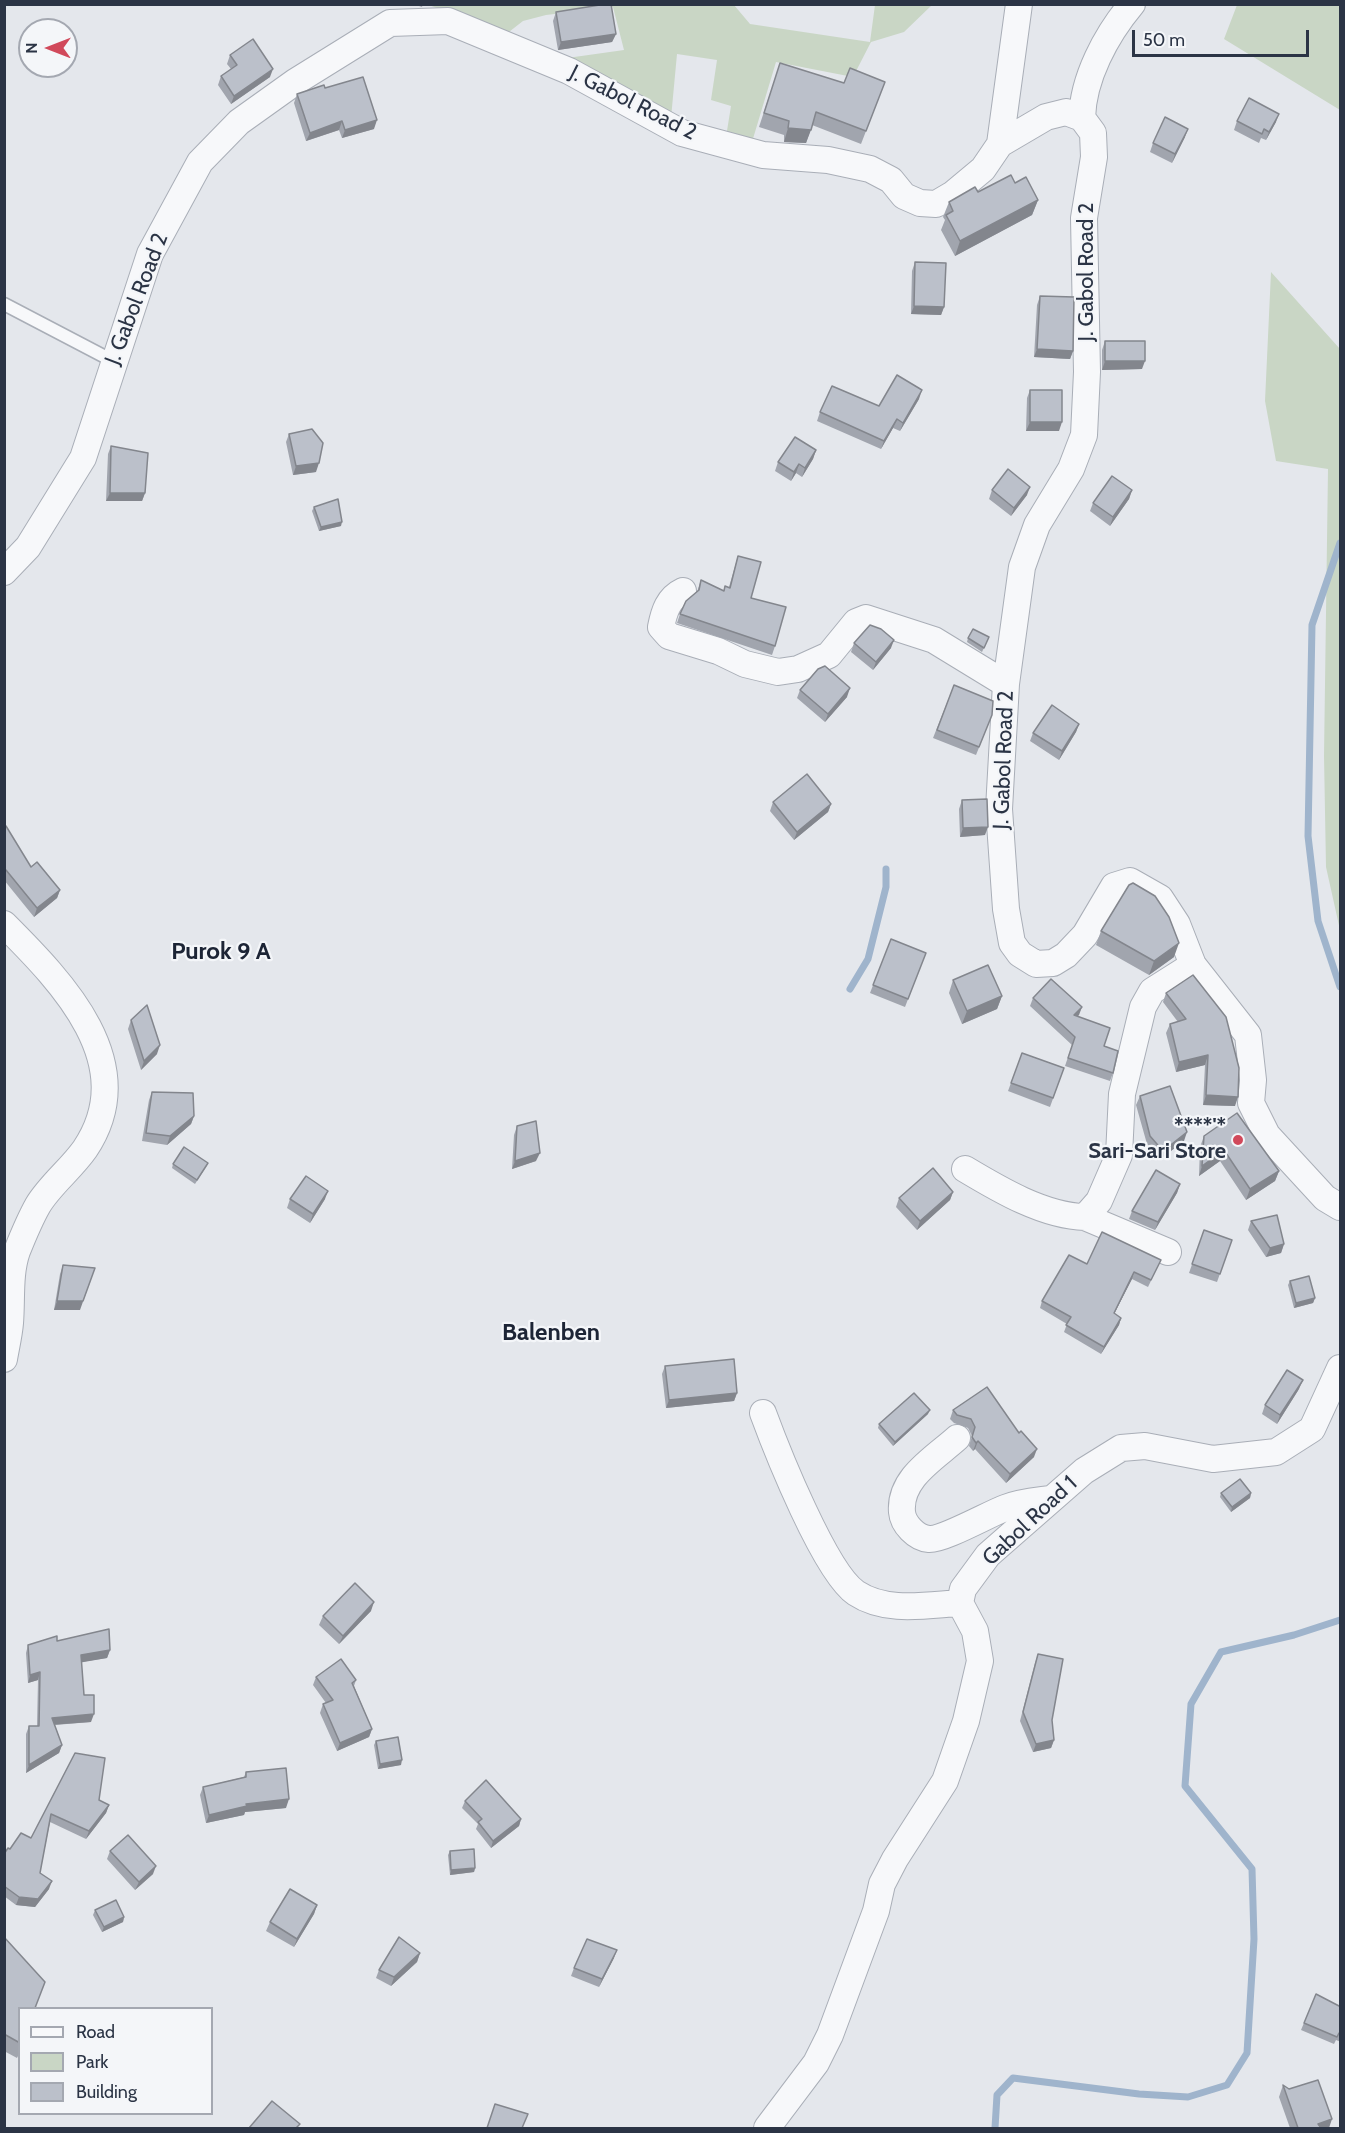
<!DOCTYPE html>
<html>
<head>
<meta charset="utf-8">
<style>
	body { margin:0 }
	#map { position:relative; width:1345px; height:2133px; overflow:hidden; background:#e4e7ec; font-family:Cabin,sans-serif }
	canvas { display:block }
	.frame { position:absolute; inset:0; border:6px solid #2b3445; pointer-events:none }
	.legend { position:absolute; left:18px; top:2007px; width:195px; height:108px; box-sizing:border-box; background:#f4f6f9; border:2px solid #a4a8b1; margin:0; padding:8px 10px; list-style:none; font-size:18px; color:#2b3445 }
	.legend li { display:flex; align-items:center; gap:12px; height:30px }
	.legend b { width:30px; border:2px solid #a4a8b1 }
	.north { position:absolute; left:18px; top:18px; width:60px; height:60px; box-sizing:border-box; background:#f4f6f9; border:2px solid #a4a8b1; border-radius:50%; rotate:270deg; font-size:16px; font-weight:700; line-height:24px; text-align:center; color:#2b3445 }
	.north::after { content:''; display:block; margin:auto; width:21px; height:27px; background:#d1495b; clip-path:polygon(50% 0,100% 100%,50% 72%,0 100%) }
	.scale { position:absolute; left:1132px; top:30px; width:177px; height:27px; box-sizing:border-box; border:3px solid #2b3445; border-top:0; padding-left:8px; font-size:18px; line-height:21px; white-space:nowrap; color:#2b3445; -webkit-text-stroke:4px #f4f6f9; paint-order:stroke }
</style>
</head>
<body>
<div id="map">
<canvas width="1345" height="2133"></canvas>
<div class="frame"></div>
<ul class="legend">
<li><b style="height:8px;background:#f7f8fa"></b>Road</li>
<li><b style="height:16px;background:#c9d6c5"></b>Park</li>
<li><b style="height:16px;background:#bbc0ca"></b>Building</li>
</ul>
<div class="north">N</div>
<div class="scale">50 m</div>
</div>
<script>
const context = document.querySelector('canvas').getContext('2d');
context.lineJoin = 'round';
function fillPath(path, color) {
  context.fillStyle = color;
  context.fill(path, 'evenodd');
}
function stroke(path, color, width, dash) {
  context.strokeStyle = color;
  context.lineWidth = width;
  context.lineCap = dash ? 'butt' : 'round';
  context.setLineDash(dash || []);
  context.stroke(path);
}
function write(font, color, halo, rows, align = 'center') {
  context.font = font + ' Cabin,sans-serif';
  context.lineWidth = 4.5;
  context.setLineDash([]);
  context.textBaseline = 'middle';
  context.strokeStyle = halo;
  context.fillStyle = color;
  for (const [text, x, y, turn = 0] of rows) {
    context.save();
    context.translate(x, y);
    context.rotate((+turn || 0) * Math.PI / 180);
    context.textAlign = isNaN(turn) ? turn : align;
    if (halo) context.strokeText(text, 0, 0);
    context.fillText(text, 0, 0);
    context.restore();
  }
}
const green = new Path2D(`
	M429,5h305l16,19 120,18 5,-37h57l-28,27 -33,10 -18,35 -77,-15 -24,80 -26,-5 5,-31 -20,-6 6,-40 -40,-6 -6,64 -111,-59 64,-9 -11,-43 -67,8 -23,6 -18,14z
	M1237,5h103v105l-116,-71z
	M1271,272l69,77v581l-14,-63 -2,-111 4,-287 -52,-8 -11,-60z`);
const stream = new Path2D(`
	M1340,543l-28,82 -4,211 10,85 22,66
	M850,989l18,-30 18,-72v-18
	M995,2128l2,-33 16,-17 126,16 49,3 39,-12 20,-32 7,-114 -2,-70 -67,-83 6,-82 30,-52 73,-17 46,-15`);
const lane = new Path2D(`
	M4,304l109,57`);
const street = new Path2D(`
	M1082,118c1,-40 24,-83 50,-114
	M1000,144l19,-140
	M4,572l24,-25 55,-89 67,-204 50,-92 39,-40 56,-40 95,-59 58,-2 121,50 113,62 81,22 65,5 42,9 21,11 13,16 16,7 16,1 17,-10 30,-25 17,-25 46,-27 20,-5 16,6 11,15 1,24 -10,61 3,154 -3,63 -13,34 -34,56 -15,42 -16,117 -7,125 7,100 6,34 8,11 16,10 17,-1 13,-8 19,-20 29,-49 16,-5 30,17 17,26 16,41 55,70 5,45 -2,23 16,32 58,63 15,9
	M683,591c-15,7 -19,21 -22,36l8,9 49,15 27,13 33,8 20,-3 31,-14 27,-33 10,-4 68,22 72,44
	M4,924c59,59 138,140 81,225 -14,20 -35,36 -47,56 -8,14 -15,31 -21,46 -8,23 -5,48 -7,72 -1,12 -4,24 -6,36
	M965,1169c35,21 79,47 120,48l14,-16 20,-46 3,-61 21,-87 9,-16 41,-26
	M1085,1217l83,35
	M763,1413c14,38 62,159 93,180 30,20 70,12 104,10l3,-14 25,-34 96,-84 37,-23 24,-2 68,13 63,-7 36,-23 28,-61
	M957,1438c-22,20 -58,40 -55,74 1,12 14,26 27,27 14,1 60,-25 76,-31 15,-6 30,-7 45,-9
	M767,2128l49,-65 14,-28 46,-124 6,-27 13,-25 50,-78 21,-60 14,-60 -5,-30 -15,-28`);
const wall = new Path2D(`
	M413,4h10l-1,3z
	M556,12l60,22 -4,8 -54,8 -5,-29z
	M230,55l40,22 -39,27 -13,-19 3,-9 10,-7 -4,-5z
	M780,63l64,20 41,-1 -24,62 -49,-19 -6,18 -22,-1v-7l-25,-8z
	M325,88l49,41 -32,9 -3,-8 -33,11 -12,-38 3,-9z
	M1237,121l39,1 -10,18 -5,-2 -2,5 -25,-13z
	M1185,137l-13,26 -22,-11 3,-9z
	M1015,183l23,17 -6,15 -77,41 -14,-26 4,-10 -2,-3 6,-15 29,-10z
	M915,262l29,45 -3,8 -30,-1 1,-43z
	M1040,296l33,55 -3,8 -36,-2 3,-52z
	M1105,341l37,28 -40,1v-20z
	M1030,390l29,41h-33l1,-33z
	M919,399l-19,32 -7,-3 -12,21 -64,-28 3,-9 59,-6z
	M289,434l27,38 -23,3 -7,-33z
	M111,446l34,47 -3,8h-36l2,-47z
	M816,450l-3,9 -11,18 -6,-4 -5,8 -16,-10 3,-9z
	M992,490l35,5 -16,21 -22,-17z
	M1132,490l-3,9 -19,27 -20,-15 3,-8z
	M314,507l27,19 -22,5 -7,-20z
	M738,556l13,42 24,48 -3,9 -95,-32 3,-9 17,-22 4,-12 23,11 5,-4z
	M989,637l-7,15 -15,-10 1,-4z
	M854,643l37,5 -18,22 -22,-18z
	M954,685l38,30 -16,40 -43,-17z
	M800,690l47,7 -22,25 -28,-24z
	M1079,724l-3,8 -17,28 -29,-19 3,-8z
	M962,800l23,35 -25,2 -1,-28z
	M773,802l58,2 -3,8 -34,28 -24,-29z
	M4,827l27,40 29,23 -3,8 -23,19 -30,-37z
	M1101,931l73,26 -25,18 -53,-30z
	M891,939l35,14 -21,54 -35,-14z
	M1193,975l42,131 -32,-1 2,-40 -29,7 -10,-39 4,-9 8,-2 -15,-20 3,-9z
	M953,980l49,16 -5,13 -35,15 -13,-31z
	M1033,998l49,9 -5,10 27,29 9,27 -3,8 -45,-15 7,-21 -42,-39z
	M131,1020l26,34 -16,16 -13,-41z
	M1022,1053l42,15 -14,39 -42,-16z
	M152,1092l42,24 -3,8 -24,21 -25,-4 7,-41z
	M1140,1096l44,45 -25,19 -12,-16 -11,-39z
	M517,1126l19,35 -24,8 2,-34z
	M1204,1136l75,35 -4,10 -29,19 -26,-39 -21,15 1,-29z
	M208,1163l-2,4 -11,17 -23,-16 1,-4z
	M1180,1184l-3,9 -22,37 -26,-11 3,-8z
	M953,1192l-3,8 -33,30 -21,-23 3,-9z
	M290,1199h35l-15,24 -23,-15z
	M1251,1221l33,23 -3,9 -15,4 -18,-27z
	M1204,1230l28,10 -15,42 -28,-9z
	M1161,1260l-13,27 -16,-8 -18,35 7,4 -2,7 -18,29 -37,-22 3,-8 -27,-16 2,-7 45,-37z
	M63,1265l17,45h-26l6,-36z
	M1290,1281l25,17 -2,5 -19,5 -6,-23z
	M665,1366l72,27 -3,8 -68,7 -4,-34z
	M987,1387l47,70 -28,26 -31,-34 -2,2 -4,-5 3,-10 -4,-8 -14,-5 -4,-4 3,-9z
	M1299,1389l-22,35 -15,-10 3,-9z
	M928,1414l-35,32 -15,-18 1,-4z
	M1221,1493h30l-1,5 -19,14 -11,-15z
	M371,1611l-32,33 -20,-19 4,-9z
	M57,1641l53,9 -3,8 -26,4 3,33 7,27 -36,3 7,20 -3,8 -33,20v-39l3,-8h8l1,-46 -10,3 -2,-30 2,-8z
	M1038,1654l14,66 2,20 -3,8 -18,4 -13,-31 15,-58z
	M316,1677l40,3 -2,6 18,43 -3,8 -32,14 -17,-38 3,-9 3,-1 -13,-18z
	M376,1741l25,24 -23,4 -4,-24z
	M75,1753l24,47 10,5 -3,8 -20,26 -36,-17 -10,51 9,16 -14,18 -19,-2 -12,-9v-42l6,-5 21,-11z
	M246,1772l40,36 -41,4 -1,3 -38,8 -6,-28 3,-8 41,-10z
	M465,1801l56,18 -2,7 -28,22 -15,-19 2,-5 -16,-16z
	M110,1851l43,23 -18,16 -28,-31z
	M450,1851l25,17 -1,4 -24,3 -2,-20z
	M317,1905l-3,9 -20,33 -28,-16 4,-9z
	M95,1910l29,7 -1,5 -21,10 -9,-17z
	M4,1937l16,71v44l-3,6 -13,-7z
	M420,1953l-3,9 -26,24 -15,-8 3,-8z
	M614,1958l-15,29 -28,-11 3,-8z
	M1316,1994l25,13v35l-5,-2 -2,4 -33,-14z
	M1283,2085l46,43h-39l-11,-31z`);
const shadedWall = new Path2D(`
	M616,34l-4,8 -54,8 3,-8z
	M273,69l-3,8 -39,27 3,-8z
	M1279,114l-3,8 -10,18 3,-8z
	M377,120l-3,9 -32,9 3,-8z
	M342,121l-3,9 -33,11 4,-8z
	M788,128l23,2 -5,13 -22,-1z
	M1188,129l-3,8 -13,26 3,-9z
	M1038,200l-6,15 -77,41 5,-15z
	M914,306l30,1 -3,8 -30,-1z
	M1037,349l36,2 -3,8 -36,-2z
	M1105,361h40l-3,8 -40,1z
	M922,390l-3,9 -19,32 3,-8z
	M897,419l-4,9 -12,21 3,-8z
	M1030,422h32l-3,9h-33z
	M816,450l-3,9 -11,18 3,-9z
	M319,463l-3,9 -23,3 3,-9z
	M799,464l-3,9 -5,8 3,-9z
	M1030,487l-3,8 -16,21 3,-8z
	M1132,490l-3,9 -19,27 3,-9z
	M110,493h35l-3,8h-36z
	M342,522l-1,4 -22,5 2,-4z
	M894,640l-3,8 -18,22 3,-8z
	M850,688l-3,9 -22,25 3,-8z
	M1079,724l-3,8 -17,28 3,-9z
	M831,804l-3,8 -34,28 3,-8z
	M988,827l-3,8 -25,2 3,-9z
	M60,890l-3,8 -23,19 3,-9z
	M1179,943l-5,14 -25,18 5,-14z
	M1002,996l-5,13 -35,15 5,-13z
	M1082,1007l-3,8 -8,8 3,-8z
	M160,1045l-3,9 -16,16 3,-9z
	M1208,1055l-3,10 -29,7 3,-10z
	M1206,1095l32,2 -3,9 -32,-1z
	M194,1116l-3,8 -24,21 3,-9z
	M1187,1132l-3,9 -25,19 4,-9z
	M1224,1150l-4,11 -21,15 3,-10z
	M540,1153l-4,8 -24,8 3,-8z
	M1279,1171l-4,10 -29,19 4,-11z
	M1180,1184l-3,9 -22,37 3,-8z
	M328,1191l-3,8 -15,24 3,-9z
	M953,1192l-3,8 -33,30 3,-9z
	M1284,1244l-3,9 -15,4 4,-9z
	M95,1268l-15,42h-26l3,-9z
	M1134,1272l-2,7 -21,41 3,-7z
	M1315,1298l-2,5 -19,5 2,-5z
	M1121,1318l-2,7 -18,29 3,-7z
	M1303,1380l-4,9 -22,35 3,-9z
	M737,1393l-3,8 -68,7 3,-8z
	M930,1410l-2,4 -35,32 2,-4z
	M978,1441l-3,8 -2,2 3,-8z
	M1037,1449l-3,8 -28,26 4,-9z
	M1251,1493l-1,5 -19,14 1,-5z
	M374,1602l-3,9 -32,33 4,-8z
	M110,1650l-3,8 -29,5 3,-8z
	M40,1672l-2,8 -10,3 2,-8z
	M94,1714l-3,8 -41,3 2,-7z
	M372,1729l-3,8 -32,14 3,-8z
	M1054,1740l-3,8 -18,4 3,-8z
	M62,1745l-3,8 -33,20 3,-8z
	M402,1760l-1,5 -23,4 2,-5z
	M289,1799l-3,9 -41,4 -1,3 -38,8 3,-8 37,-11z
	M109,1805l-3,8 -20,26 3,-8z
	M521,1819l-2,7 -28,22 2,-7z
	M156,1866l-3,8 -18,16 4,-8z
	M475,1868l-1,4 -24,3 1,-5z
	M52,1881l-3,8 -14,18 -19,-2 3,-8z
	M317,1905l-3,9 -20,33 3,-8z
	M124,1917l-1,5 -21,10 2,-5z
	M617,1950l-3,8 -15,29 3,-8z
	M420,1953l-3,9 -26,24 3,-9z
	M1332,2119l-3,9h-13l2,-4z`);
const building = new Path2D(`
	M606,4h5l5,30 -55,8 -5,-30z
	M253,39l20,30 -39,27 -13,-20 16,-11 -7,-10z
	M780,63l64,20 6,-15 35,14 -19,49 -50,-19 -5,18 -23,-2 1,-7 -25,-8z
	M363,77l14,43 -32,10 -3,-9 -32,12 -13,-39 27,-9 1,3z
	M1249,98l30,16 -10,18 -5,-3 -2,5 -25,-13z
	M1165,117l23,12 -13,25 -22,-11z
	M1011,175l4,8 11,-6 12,23 -78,41 -14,-26 7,-4 -4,-9 26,-15 3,5z
	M915,262l31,1 -2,44 -30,-1z
	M1040,296l34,1 -1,54 -36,-2z
	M1105,341h40v20h-40z
	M897,375l25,15 -19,33 -6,-4 -13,22 -64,-29 12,-26 47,20z
	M1030,390h32v32h-32z
	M312,429l11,14 -4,20 -23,3 -7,-32z
	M795,437l21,13 -11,18 -6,-4 -5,8 -16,-10z
	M111,446l37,7 -3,40h-35z
	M1008,469l22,18 -16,21 -22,-18z
	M1112,476l20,14 -19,27 -20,-14z
	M338,499l4,23 -21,5 -7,-20z
	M738,556l23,6 -10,36 35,9 -11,39 -95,-32 6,-13 13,-11 2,-10 23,11 1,-5 5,2z
	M870,625l11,4 13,11 -18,22 -22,-19z
	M973,629l16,8 -5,11 -16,-10z
	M825,666l25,22 -22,26 -28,-24 18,-21z
	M954,685l39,16 -1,14 -13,32 -42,-17z
	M1052,705l27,19 -17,27 -29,-18z
	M807,774l24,30 -34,28 -24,-30z
	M987,799l1,28 -25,1 -1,-28z
	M6,826l25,41 6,-5 23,28 -23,18 -31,-38 -2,1v-44z
	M1133,883l22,13 14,21 10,26 -25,18 -53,-30 28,-46z
	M891,939l35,14 -18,46 -35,-14z
	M988,965l14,31 -35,15 -14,-31z
	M1193,975l33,42 13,51 -1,29 -32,-2 2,-40 -29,7 -9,-38 16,-5 -20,-26z
	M1051,979l31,28 -8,8 36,13 -6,18 14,5 -5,22 -45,-15 7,-21 -42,-39z
	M147,1005l13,40 -16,16 -13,-41z
	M1022,1053l42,15 -11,30 -42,-15z
	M1170,1086l17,46 -24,19 -13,-15 -10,-40z
	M152,1092l41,1 1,23 -24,20 -24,-3z
	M1237,1113l42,58 -29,18 -26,-39 -22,16 2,-30z
	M536,1121l4,32 -25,8 2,-35z
	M184,1147l24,16 -11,17 -24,-16z
	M933,1168l20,24 -33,29 -21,-23z
	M1156,1170l24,14 -22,38 -26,-11z
	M306,1176l22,15 -15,23 -23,-15z
	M1277,1215l7,29 -14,4 -19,-27z
	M1204,1230l28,10 -12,34 -28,-10z
	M1102,1232l59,28 -10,20 -17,-8 -20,41 7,5 -17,29 -38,-22 5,-8 -29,-16 27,-46 18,9z
	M63,1265l32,3 -12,33h-26z
	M1309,1276l6,22 -19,5 -6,-22z
	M734,1359l3,34 -68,7 -4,-34z
	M1287,1370l16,10 -23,35 -15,-10z
	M987,1387l32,46 2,-2 16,18 -27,25 -32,-33 -2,2 -4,-6 3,-10 -4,-8 -14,-4 -4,-5z
	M914,1393l16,17 -35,32 -16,-18z
	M1240,1479l11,14 -19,14 -11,-14z
	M355,1583l19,19 -31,34 -20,-20z
	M109,1629l1,21 -29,5 3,40h10v19l-42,4 10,27 -33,20v-39h10l1,-54 -10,3 -2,-30 29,-9v5z
	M1038,1654l25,5 -11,61 2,20 -18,4 -13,-32z
	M341,1659l15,21 -4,3 20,46 -32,14 -17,-39 10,-4 -17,-23z
	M398,1737l4,23 -22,4 -4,-23z
	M75,1753l30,5 -6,42 10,5 -20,26 -38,-17 -11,59 12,8 -14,18 -19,-2 -15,-11v-32l4,-6 2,1 11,-16 10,5z
	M286,1768l3,31 -43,5 1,2 -38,9 -6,-28 43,-10v-5z
	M486,1780l35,39 -28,22 -15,-19 4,-3 -17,-18z
	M128,1835l28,31 -17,16 -29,-31z
	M474,1849l1,19 -24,2 -1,-19z
	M290,1889l27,16 -20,34 -27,-17z
	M116,1900l8,17 -20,10 -9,-17z
	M4,1937l41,45 -10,26h-15v35l-16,-9z
	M399,1937l21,16 -26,24 -15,-7z
	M587,1939l30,11 -15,29 -28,-11z
	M1316,1994l25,13v26h-2l-2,4 -33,-14z
	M1318,2080l14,39 -14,5 3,4h-23l-15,-43 6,4z
	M272,2101l28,23 -4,4h-47z
	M495,2104l33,10 -6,14h-35z`);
const markers = [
	[1238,1140,6,"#d1495b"]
];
const streetNames = [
	["J. Gabol Road 2",633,103,27],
	["J. Gabol Road 2",1087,272,-90],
	["J. Gabol Road 2",137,299,-69],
	["J. Gabol Road 2",1004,760,-88],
	["Gabol Road 1",1030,1521,-43]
];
const poiNames = [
	["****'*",1226,1127],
	["Sari-Sari Store",1226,1152]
];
const neighbourhoodNames = [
	["Purok 9 A",221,952],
	["Balenben",551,1333]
];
fillPath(green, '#c9d6c5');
stroke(stream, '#9fb4cc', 7);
stroke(lane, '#a9aeb7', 15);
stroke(street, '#a9aeb7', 28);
stroke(lane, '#f7f8fa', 12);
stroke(street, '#f7f8fa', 26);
fillPath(wall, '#a1a5ae');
fillPath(shadedWall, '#83868d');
fillPath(building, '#bbc0ca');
stroke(building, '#83868d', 1.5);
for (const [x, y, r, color] of markers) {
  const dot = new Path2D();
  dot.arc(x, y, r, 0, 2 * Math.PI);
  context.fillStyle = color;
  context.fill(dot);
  stroke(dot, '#f4f6f9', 2);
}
write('22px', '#2b3445', '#f4f6f9', streetNames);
write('bold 22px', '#2b3445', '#f4f6f9', poiNames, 'right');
write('bold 24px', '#1d2536', '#f4f6f9', neighbourhoodNames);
</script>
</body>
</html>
